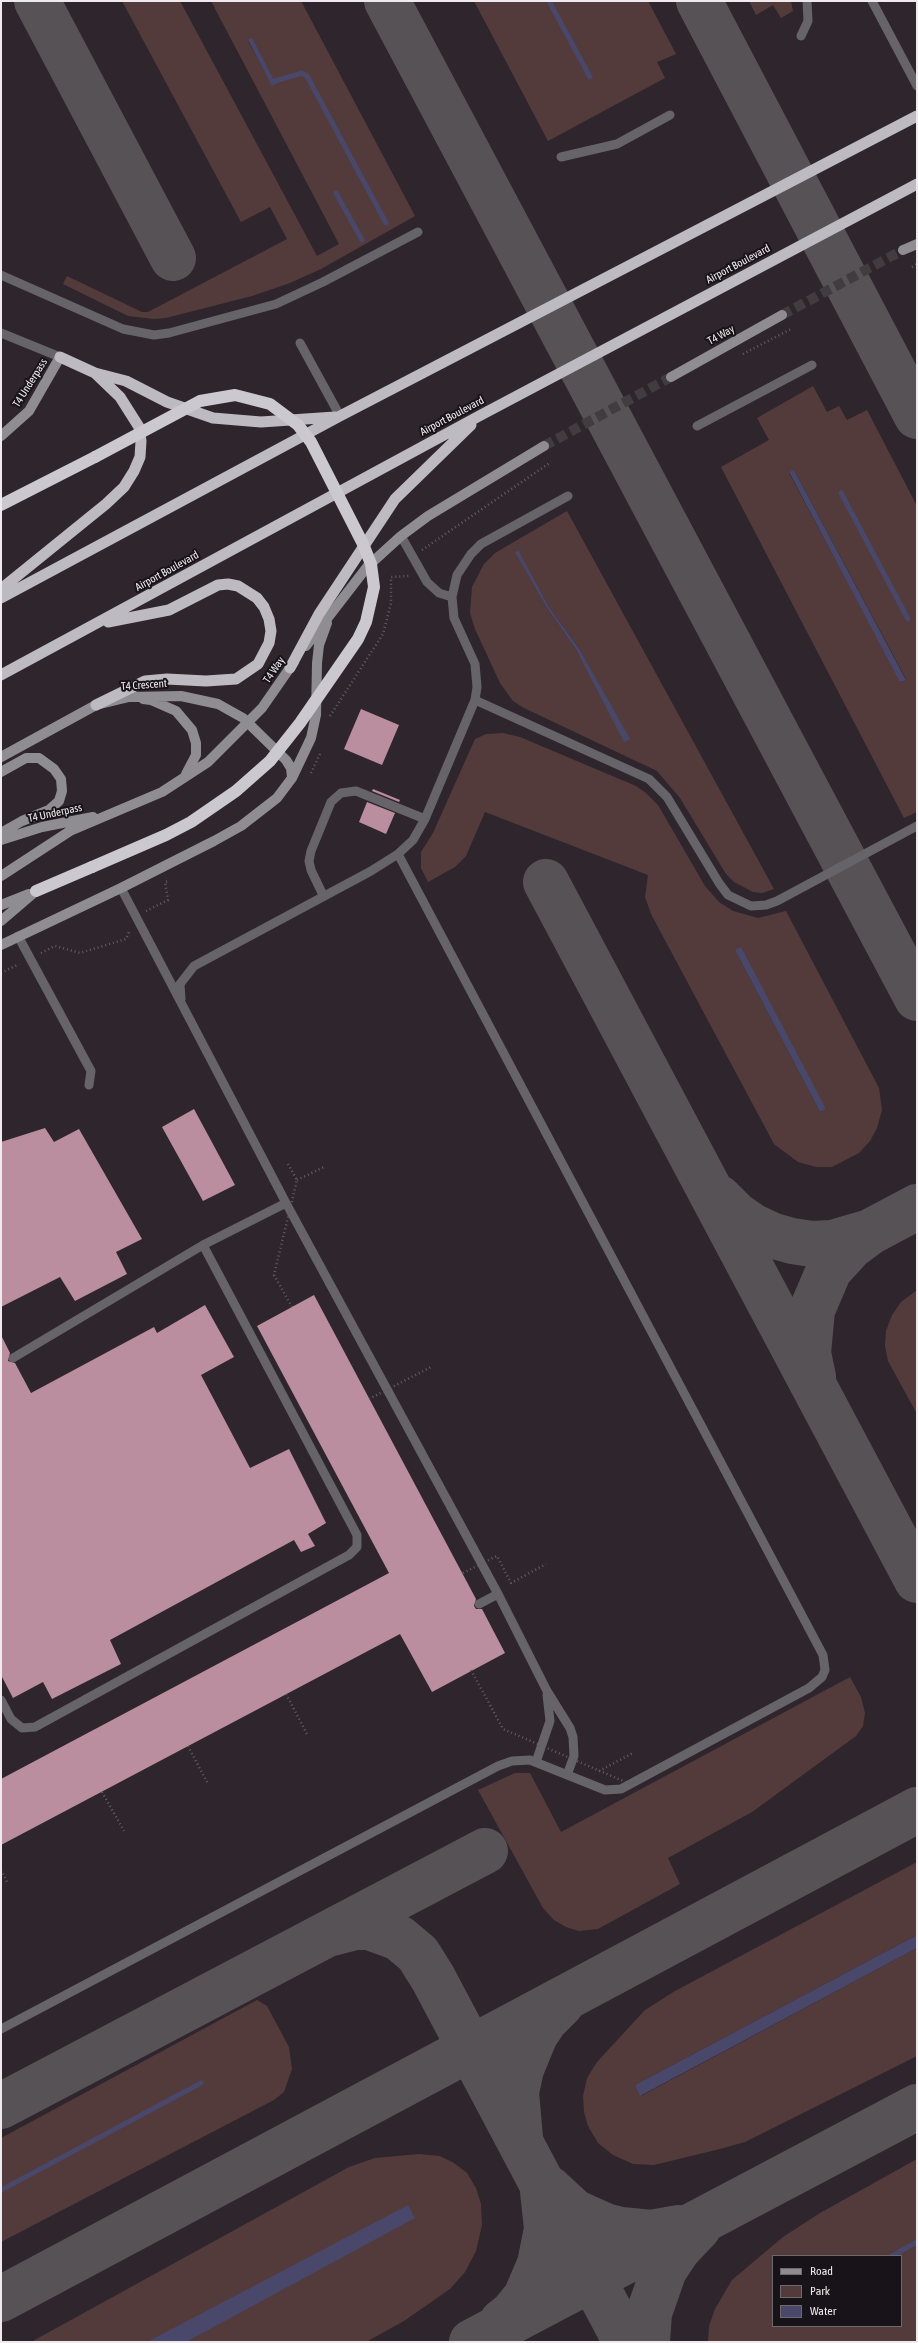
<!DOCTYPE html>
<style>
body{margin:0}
#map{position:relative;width:918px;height:2343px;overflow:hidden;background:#221d21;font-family:"Asap Condensed",sans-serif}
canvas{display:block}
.frame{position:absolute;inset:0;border:2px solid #eeeaed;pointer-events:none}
.legend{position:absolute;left:772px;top:2255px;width:130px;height:72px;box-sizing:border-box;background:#181318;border:1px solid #6e696d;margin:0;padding:5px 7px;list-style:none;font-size:12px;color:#eeeaed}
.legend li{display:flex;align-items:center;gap:8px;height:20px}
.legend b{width:20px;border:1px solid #6e696d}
</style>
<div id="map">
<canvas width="918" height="2343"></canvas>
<div class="frame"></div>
<ul class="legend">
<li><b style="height:5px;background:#8f8d92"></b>Road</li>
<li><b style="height:11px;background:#533b3c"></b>Park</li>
<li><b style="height:11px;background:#49476a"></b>Water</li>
</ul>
</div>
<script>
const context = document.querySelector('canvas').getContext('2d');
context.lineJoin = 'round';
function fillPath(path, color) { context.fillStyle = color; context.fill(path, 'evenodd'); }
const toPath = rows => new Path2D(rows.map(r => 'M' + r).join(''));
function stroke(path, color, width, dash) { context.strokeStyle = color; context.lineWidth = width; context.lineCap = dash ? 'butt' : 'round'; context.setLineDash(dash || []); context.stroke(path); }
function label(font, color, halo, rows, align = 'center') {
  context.font = font + ' "Asap Condensed",sans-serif'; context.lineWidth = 4; context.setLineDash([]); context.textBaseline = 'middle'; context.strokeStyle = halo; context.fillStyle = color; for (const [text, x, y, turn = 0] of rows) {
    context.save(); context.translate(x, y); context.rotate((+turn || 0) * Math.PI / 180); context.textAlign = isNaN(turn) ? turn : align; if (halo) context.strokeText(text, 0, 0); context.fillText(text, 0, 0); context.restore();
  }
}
fillPath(toPath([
 [1,1,917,1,917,2342,1,2342],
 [773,2256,901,2256,901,2326,773,2326]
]), '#2f252d');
fillPath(toPath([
 [122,1,180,1,317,256,339,244,211,1,301,1,415,216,321,269,290,283,252,296,166,318,154,319,128,316,63,284,67,276,142,312,148,312,287,239,270,207,241,222],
 [252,39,275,83,272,85,248,41],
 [474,1,648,1,676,54,657,62,665,78,548,141],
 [749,1,791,1,793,11,781,18,773,5,756,15],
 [813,386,827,412,839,406,847,420,867,410,917,506,917,812,904,818,721,467,769,440,757,418],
 [794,470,906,679,901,682,789,473],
 [567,511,774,889,762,893,753,892,734,882,726,874,680,798,657,771,524,708,513,701,500,683,475,629,470,613,472,587,484,564,495,553],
 [517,550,549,607,580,650,629,739,577,651,547,608,516,552],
 [503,733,520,737,636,786,646,793,658,805,705,886,719,902,733,911,758,918,786,911,879,1088,882,1110,877,1128,870,1141,859,1153,832,1167,816,1167,798,1162,774,1144,651,914,645,897,648,875,485,812,466,856,455,867,428,882,421,868,421,852,433,833,475,739,486,734],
 [735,950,826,1109,820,1112],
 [917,1290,917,1414,888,1361,885,1346,886,1331,892,1315,901,1302],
 [850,1677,861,1697,865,1713,863,1726,856,1736,752,1812,668,1858,680,1884,598,1929,579,1931,566,1927,554,1920,543,1908,478,1790,515,1773,530,1773,561,1832],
 [917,1862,917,1935,635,2085,641,2096,917,1948,917,2056,745,2142,720,2149,654,2165,633,2164,613,2155,598,2143,588,2126,584,2112,583,2096,587,2078,597,2062,645,2010,675,1991],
 [257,2000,267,2006,289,2047,292,2069,284,2092,274,2100,1,2242,1,2138],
 [419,2154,440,2156,454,2163,467,2173,476,2188,481,2204,482,2225,476,2251,465,2272,450,2289,404,2321,366,2342,31,2342,349,2167,375,2158],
 [917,2159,917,2342,708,2342,709,2326,715,2309,732,2280,783,2237,820,2213],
 [773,2256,901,2256,901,2326,773,2326]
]), '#533b3c');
fillPath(toPath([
 [252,38,276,84,272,86,248,40],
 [794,470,906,680,900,682,789,472],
 [518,550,549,607,580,650,630,739,624,742,577,651,547,608,515,552],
 [741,947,826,1109,820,1112,735,950],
 [917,1935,917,1948,640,2096,635,2085],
 [408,2205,415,2218,186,2342,147,2342]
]), '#49476a');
stroke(toPath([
 [549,1,590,77],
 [272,82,302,73,307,76,386,223],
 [336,193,362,240],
 [841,493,908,619],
 [1,2190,201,2083],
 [892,2256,917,2242]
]), '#49476a', 5);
stroke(toPath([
 [37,1,173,258],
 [387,1,917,998],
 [699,1,917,416],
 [546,882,917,1580],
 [719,1198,736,1215,752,1226,771,1235,792,1241,812,1244,832,1243,870,1232],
 [813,1377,808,1353,812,1310,829,1270,851,1246,870,1232,917,1207],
 [332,1933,355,1927,369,1927,399,1938,418,1954,433,1978,626,2342],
 [1,2106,485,1851],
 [520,2138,516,2092,521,2069,535,2035,545,2020,561,2004],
 [548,2188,574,2212,605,2226,621,2230,651,2233,679,2228],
 [1,2299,917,1810],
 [502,2322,512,2314,526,2297,540,2264,547,2229,543,2191],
 [472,2342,917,2107],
 [647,2342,649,2313,664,2270,678,2249,698,2228]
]), '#575256', 46);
fillPath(toPath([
 [361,709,399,725,382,765,344,749],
 [373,789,400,800,399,802,372,791],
 [367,802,395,813,386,834,359,822],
 [194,1109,235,1185,203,1201,162,1127],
 [45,1128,54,1142,79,1129,142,1239,116,1252,127,1274,75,1301,60,1277,1,1307,1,1142],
 [314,1295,476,1599,474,1606,476,1609,482,1609,505,1653,432,1692,400,1634,1,1845,1,1779,389,1573,257,1326],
 [205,1305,234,1357,201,1375,250,1468,289,1449,326,1523,308,1534,315,1546,301,1552,294,1540,110,1640,121,1664,52,1699,43,1682,13,1698,1,1675,1,1335,10,1353,8,1361,15,1363,31,1393,154,1327,157,1333]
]), '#ba8e9e');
stroke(toPath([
 [782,315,903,250],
 [544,446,671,377]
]), '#413c40', 10, [10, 5]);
stroke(toPath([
 [912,267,917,264],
 [743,354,791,329],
 [422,550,551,462],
 [330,716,383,634,391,603,391,577,409,576],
 [311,773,320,754],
 [146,911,168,900,165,882,168,881],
 [41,953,55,946,80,953,126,939,129,932],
 [1,973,19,964],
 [297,1180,324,1167],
 [599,1771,633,1753],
 [1,1870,7,1882]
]), '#635e62', 2.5, [1, 3]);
stroke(toPath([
 [872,1,917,86],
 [801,36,808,21,807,1],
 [561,157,617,144,670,115],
 [1,275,123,329,154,335,169,333,276,304,323,282,418,232],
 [1,333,60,357],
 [300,343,340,416],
 [697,426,812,365],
 [401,536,427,582,439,593,452,597],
 [475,700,649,779,667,797,719,883,728,895,751,906,766,905,777,901,917,826],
 [121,888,286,1203,498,1594,547,1691,570,1728,573,1737,574,1756,567,1775],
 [323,895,311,870,309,861,311,851,331,802,341,793,356,791,425,819],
 [18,936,91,1071,89,1085],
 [181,999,180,984,194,966,371,871,398,854,413,840,425,819,475,700,477,687,475,664,454,618,452,597,457,575,471,554,481,544,568,496],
 [13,1358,203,1245,286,1203],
 [479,1604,498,1594],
 [1,1700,11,1719,22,1728,35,1727,349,1555,357,1547,357,1535,203,1245],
 [536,1762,550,1721,547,1695],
 [1,2029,498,1766,512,1761,530,1760,605,1790,621,1789,809,1688,822,1677,825,1670,823,1655,398,854]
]), '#666468', 9);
stroke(toPath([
 [903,250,917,244],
 [671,377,782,315],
 [1,436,29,411,60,357],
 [306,646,367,567,401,536,428,516,544,446],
 [143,699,151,700,176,711,192,730,196,743,196,755,186,774],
 [1,757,96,705,129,697,181,696,218,704,243,718,286,760,291,768,292,778],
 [1,772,26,758,39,758,54,769,61,779,62,791,59,801,49,810,22,821,1,833],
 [1,840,42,827,93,817],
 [1,876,70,831,162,792,208,762,262,708,294,662],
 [1,905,29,894],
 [1,921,36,891],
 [1,945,121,888,214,841,241,826,277,798,292,778,311,738,316,715,317,663,319,645,327,623]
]), '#8f8d92', 10);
stroke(toPath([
 [60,357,95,373,126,381,167,402,213,418,261,422,335,417],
 [1,589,106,504,124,487,134,471,140,457,141,441,139,427,120,397,95,373],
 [1,598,340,416,917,116],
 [290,668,319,614,395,499,471,425],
 [1,675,481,415,917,184],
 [96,705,145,681,167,679,206,681,236,679,258,664,269,643,271,631,269,619,264,607,257,598,238,586,228,584,218,585,169,610,108,622]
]), '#bebac1', 11);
stroke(toPath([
 [1,505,95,457],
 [36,891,92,867]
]), '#ccc8d0', 12);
stroke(toPath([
 [288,1164,297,1180,274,1275,292,1307],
 [369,1399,431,1367],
 [463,1573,497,1556,511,1583,546,1564],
 [471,1670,503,1729,630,1784,661,1768],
 [286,1694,307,1734],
 [188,1746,208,1784],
 [102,1792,124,1831]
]), '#635e62', 2.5, [1, 3]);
stroke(toPath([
 [92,867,166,835,191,822,236,791,270,761,300,723,358,639,366,622,374,587,371,564,363,544,311,442,298,425,270,404,235,395,200,401,95,457]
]), '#ccc8d0', 12);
label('11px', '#eeeaed', '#181318', [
 ["Airport Boulevard",738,264,-28],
 ["T4 Way",721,335,-29],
 ["T4 Underpass",30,383,-58],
 ["Airport Boulevard",452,416,-28],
 ["Airport Boulevard",167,571,-29],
 ["T4 Way",274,670,-56],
 ["T4 Crescent",144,685,-4],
 ["T4 Underpass",55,813,-12]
]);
</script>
